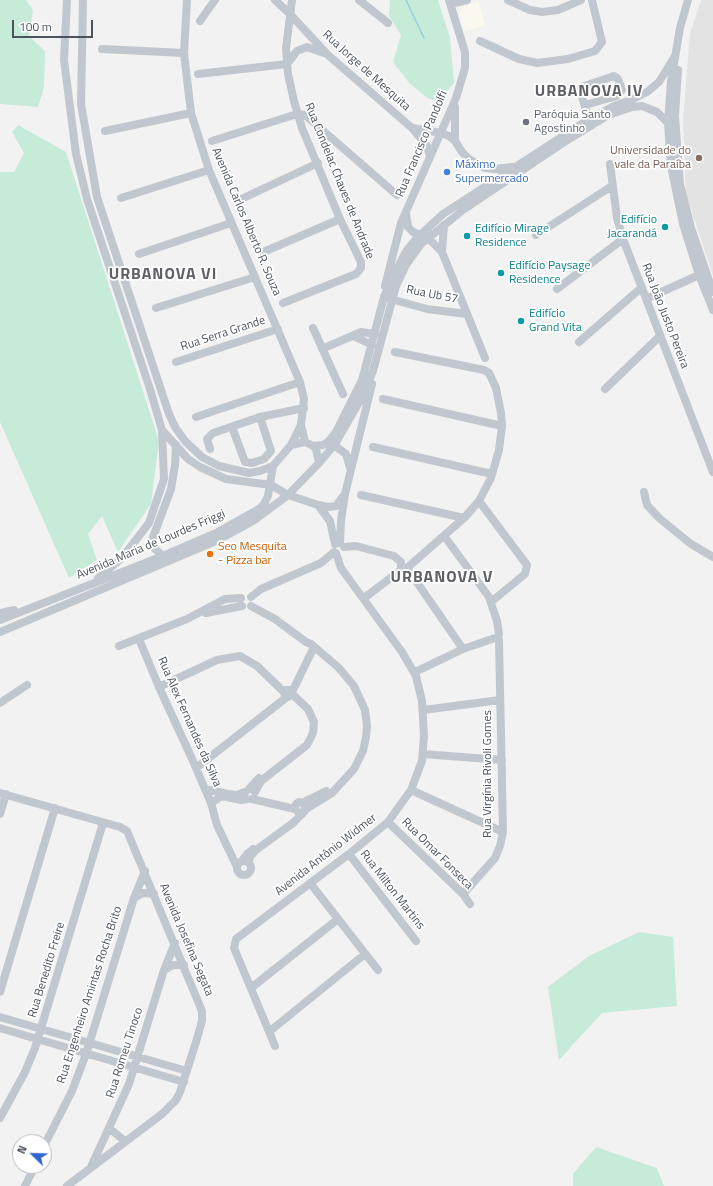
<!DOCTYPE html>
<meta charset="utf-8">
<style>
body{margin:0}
#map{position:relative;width:713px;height:1186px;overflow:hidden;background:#f3f2f2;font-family:"Titillium Web",sans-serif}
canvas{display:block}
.north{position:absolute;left:12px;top:1134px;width:40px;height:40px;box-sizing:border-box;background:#fff;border:1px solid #b7babe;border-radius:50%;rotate:293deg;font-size:11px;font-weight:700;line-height:16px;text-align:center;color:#4b535d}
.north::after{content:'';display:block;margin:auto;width:14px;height:18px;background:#3065cf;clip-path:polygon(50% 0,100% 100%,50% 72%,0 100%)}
.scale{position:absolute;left:12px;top:20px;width:81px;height:18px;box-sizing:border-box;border:2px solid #4b535d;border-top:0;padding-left:5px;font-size:12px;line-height:14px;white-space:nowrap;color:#4b535d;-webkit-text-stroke:3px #fff;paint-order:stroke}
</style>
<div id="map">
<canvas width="713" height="1186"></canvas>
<div class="north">N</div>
<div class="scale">100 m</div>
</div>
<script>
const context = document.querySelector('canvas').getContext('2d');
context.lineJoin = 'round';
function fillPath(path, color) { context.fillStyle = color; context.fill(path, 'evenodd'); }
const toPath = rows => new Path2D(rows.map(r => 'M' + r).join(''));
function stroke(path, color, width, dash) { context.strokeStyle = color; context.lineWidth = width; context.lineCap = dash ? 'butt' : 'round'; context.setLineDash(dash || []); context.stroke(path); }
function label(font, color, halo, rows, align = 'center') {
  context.font = font + ' "Titillium Web",sans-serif'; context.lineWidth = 3.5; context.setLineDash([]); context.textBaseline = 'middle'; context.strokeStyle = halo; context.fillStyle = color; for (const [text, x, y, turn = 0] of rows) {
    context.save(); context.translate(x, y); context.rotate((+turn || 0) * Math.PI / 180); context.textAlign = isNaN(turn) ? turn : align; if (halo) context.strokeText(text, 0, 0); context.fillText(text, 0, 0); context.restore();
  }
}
fillPath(toPath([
 [478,1,485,25,465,32,460,14,461,10,464,6]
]), '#fbf8ee');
fillPath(toPath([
 [701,0,713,0,713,276,686,194,683,121,690,33]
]), '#e4e3e3');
fillPath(toPath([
 [0,0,26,0,33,10,29,36,45,51,44,87,38,107,0,104],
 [390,0,438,0,450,38,454,83,439,101,429,99,410,84,393,62,401,35,389,16],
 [18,125,66,152,159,441,151,504,118,552,102,516,88,534,97,560,69,578,0,422,0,172,14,172,24,153,12,132],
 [639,932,673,937,677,1006,602,1013,559,1060,548,987,589,956],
 [596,1147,657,1168,664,1186,573,1186,573,1174]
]), '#c6ebd8');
stroke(toPath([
 [406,0,424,38]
]), '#99cce2', 1.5);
stroke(toPath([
 [67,0,64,60,76,154,87,199,150,389,162,430,188,459,200,467,226,479,271,485,288,495,318,505,328,507,336,506,345,494],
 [83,0,81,104,97,197,169,414,175,427,185,441,202,457,219,466,249,473,260,471,273,466],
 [187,0,184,53,191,113,209,170,300,382,304,399,301,425],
 [275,0,289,13,328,55,412,128,427,146,430,156],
 [359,0,388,23],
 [508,0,530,10,542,12,558,10,581,0],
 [688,0,680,28,671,81,668,123,671,166,683,224,699,275,713,310],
 [451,4,467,0],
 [200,21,215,0],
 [480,41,519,59,537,63,568,59,595,51,602,42,592,0],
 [102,49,184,53],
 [678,70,675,116,680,184,691,228,713,292],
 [198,74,287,64,297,51,307,47,324,53],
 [585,105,617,96,622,90,618,79,614,76,581,87,580,91,589,119],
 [455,107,455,141],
 [413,128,441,133,449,136,455,141,462,152,469,159,485,168,495,169,512,167],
 [105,131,191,113],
 [212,141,297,114,305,115,397,195],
 [610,164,617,218,623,239,713,472],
 [121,198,209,170],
 [237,201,318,163],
 [406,213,408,227,413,232,428,238,442,252],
 [444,225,442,252,485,358],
 [536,235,612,186],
 [261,253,340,219],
 [139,254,231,223],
 [385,286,401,223,456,98,465,68,465,52,449,0],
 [557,289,623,239],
 [387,298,427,309,467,314],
 [646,299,699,275],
 [283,303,356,274,361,268,361,262,340,219,302,128,294,101,288,74,286,48,292,0],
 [156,308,255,277],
 [313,328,343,394],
 [353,336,372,345],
 [579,342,641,288],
 [322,349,361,332,375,334],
 [176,362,278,329],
 [605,389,660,336],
 [383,399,502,426],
 [196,417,300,382],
 [232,427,245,462,252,463,264,459,271,451,260,417],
 [330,442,346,454,350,468],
 [291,445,301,425,305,442],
 [313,446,316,449,319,463],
 [373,447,492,474],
 [210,449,207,439,213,433,260,417,304,408],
 [644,492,647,505,659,518,691,544,713,557],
 [361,495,464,518],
 [479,501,527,565,525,574,491,602],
 [318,505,330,521,335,544],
 [445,537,489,597,497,621,499,634],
 [340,543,341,521,345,494,372,384],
 [344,547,356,546,394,556,401,562,401,570],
 [163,556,153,547,152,540,171,489,175,465,176,445],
 [407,568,463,649],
 [98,578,122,558,149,523,164,479,162,430],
 [251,597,261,589,321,563,334,552],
 [364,598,401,570,407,568,464,518,479,501,491,478,499,450,502,426,501,413,496,388,489,373,484,370,395,352],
 [251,606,275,619,306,642,311,644,339,668,354,686,365,710,367,726,366,737,363,751,354,769,332,793,306,809],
 [0,613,14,610],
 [206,613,242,606],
 [0,620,163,556,216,533,259,509,264,504,268,496,273,466,291,445,305,442,313,446,323,445,329,441,336,432,362,380,384,297,390,282,407,250,416,239,443,214,589,119,614,106,631,100,647,92,659,82,675,56],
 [0,632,216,541,253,521,288,495,319,463,335,444,361,399,373,371,396,286,406,265,421,244,463,210,566,141,608,115,632,107,642,106,657,112,668,123],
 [139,639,159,687,193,761,211,803,217,825,237,867],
 [119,646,187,619,225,599,241,598],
 [415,672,463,649,495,638],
 [159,687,217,660,240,656,257,666,284,692],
 [292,692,314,647],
 [0,703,27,685],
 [423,710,500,700],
 [423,754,502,760],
 [196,768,287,697],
 [205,789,228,794,237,795,245,792],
 [249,789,259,778],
 [411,790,503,832],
 [255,792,261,781,307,745,313,733,314,722,308,709,293,695,290,690,285,690,284,693,288,697,292,694],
 [0,793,120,827,127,831,202,1011,202,1021,196,1042,180,1092,176,1100,162,1114,67,1186],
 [252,799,295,809],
 [304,802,326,791],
 [211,803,222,796,241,800,247,799],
 [0,814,6,794],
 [388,822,463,894,470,904],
 [349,854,416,941],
 '237 868a7 7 0 1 1 14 0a7 7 0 1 1-14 0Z',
 [242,861,247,854,253,849],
 [249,862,250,857,256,850,293,823,305,811,305,804,299,802,296,804,295,809,299,813,302,813],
 [310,883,378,970],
 [463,894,495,858,500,846,503,832,499,640],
 [134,898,143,893,154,894],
 [164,970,173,965,184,965],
 [251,988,338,919],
 [0,992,55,808],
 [0,1017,187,1071],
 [0,1028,184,1082],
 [270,1031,365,954],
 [275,1046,234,948,236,939,349,854,388,822,411,790,422,761,424,736,422,701,416,676,402,652,341,568,336,553],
 [0,1118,25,1072,35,1048,103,823],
 [110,1129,125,1141],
 [44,1146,72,1091,86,1054,134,898,145,871],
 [91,1167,129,1084,164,970,175,943],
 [25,1186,35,1166]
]), '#c1c7ce', 8);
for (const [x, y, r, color] of [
 [526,122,4,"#6b7280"],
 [699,158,4,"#8d6e63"],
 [447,172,4,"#3f7fe0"],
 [665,227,4,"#0f9aa8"],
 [467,236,4,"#0f9aa8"],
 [501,273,4,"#0f9aa8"],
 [521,321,4,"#0f9aa8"],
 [210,554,4,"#e8710a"]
]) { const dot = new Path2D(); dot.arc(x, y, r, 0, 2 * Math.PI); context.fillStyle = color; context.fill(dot); stroke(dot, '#fff', 1.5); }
label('12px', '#4b535d', '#fff', [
 ["Rua Jorge de Mesquita",366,71,42],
 ["Rua Francisco Pandolfi",422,144,-67],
 ["Rua Condelac Chaves de Andrade",339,181,68],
 ["Avenida Carlos Alberto R. Souza",246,222,67],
 ["Rua Ub 57",432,295,11],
 ["Rua João Justo Pereira",665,316,69],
 ["Rua Serra Grande",223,334,-18],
 ["Avenida Maria de Lourdes Friggi",151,545,-23],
 ["Rua Alex Fernandes da Silva",189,722,66],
 ["Rua Virgínia Rivoli Gomes",488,774,-90],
 ["Rua Omar Fonseca",437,854,45],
 ["Avenida Antônio Widmer",326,855,-38],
 ["Rua Milton Martins",392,890,52],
 ["Avenida Josefina Segata",186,940,67],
 ["Rua Benedito Freire",47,970,-73],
 ["Rua Engenheiro Amintas Rocha Brito",90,995,-72],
 ["Rua Romeu Tinoco",125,1053,-72]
]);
label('12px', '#5b616d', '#fff', [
 ["Paróquia Santo",534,115],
 ["Agostinho",534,129]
], 'left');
label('12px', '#785e54', '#fff', [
 ["Universidade do",691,151],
 ["vale da Paraíba",691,165]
], 'right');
label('12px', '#366cbe', '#fff', [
 ["Máximo",455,165],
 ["Supermercado",455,179]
], 'left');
label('12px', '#0d838f', '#fff', [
 ["Edifício",657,220,"right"],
 ["Jacarandá",657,234,"right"],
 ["Edifício Mirage",475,229],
 ["Residence",475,243],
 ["Edifício Paysage",509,266],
 ["Residence",509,280],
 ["Edifício",529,314],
 ["Grand Vita",529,328]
], 'left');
label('12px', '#c56008', '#fff', [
 ["Seo Mesquita",218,547],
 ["- Pizza bar",218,561]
], 'left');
context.letterSpacing = '1px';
label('bold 16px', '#5f6166', '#fff', [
 ["URBANOVA IV",589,92],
 ["URBANOVA VI",163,275],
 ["URBANOVA V",442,578]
]);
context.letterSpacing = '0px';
</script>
